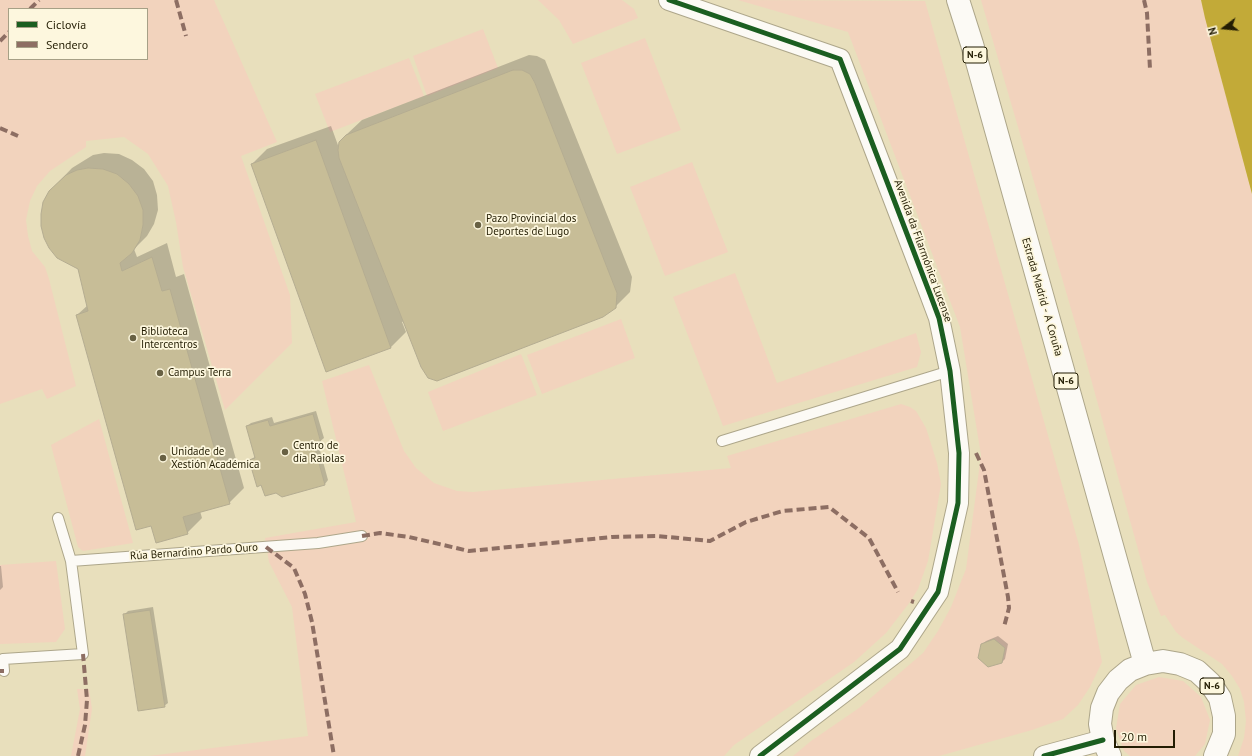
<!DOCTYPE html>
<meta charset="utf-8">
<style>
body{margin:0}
#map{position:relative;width:1252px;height:756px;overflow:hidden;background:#e8dfbc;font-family:"PT Sans",sans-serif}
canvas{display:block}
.legend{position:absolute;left:8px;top:8px;width:140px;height:52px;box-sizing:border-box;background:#fdf7de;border:1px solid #a6a086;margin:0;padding:5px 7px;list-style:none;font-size:12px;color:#231d03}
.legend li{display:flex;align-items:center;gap:8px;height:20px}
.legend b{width:20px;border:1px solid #a6a086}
.north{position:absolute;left:1204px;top:8px;width:40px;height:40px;-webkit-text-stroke:3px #fdf7de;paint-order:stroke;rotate:254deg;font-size:11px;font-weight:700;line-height:16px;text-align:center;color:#231d03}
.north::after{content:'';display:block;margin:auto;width:14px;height:18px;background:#231d03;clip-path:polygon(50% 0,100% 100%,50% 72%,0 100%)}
.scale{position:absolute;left:1114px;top:730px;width:61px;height:18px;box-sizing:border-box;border:2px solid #231d03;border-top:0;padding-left:5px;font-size:12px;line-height:14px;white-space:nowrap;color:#231d03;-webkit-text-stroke:3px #fdf7de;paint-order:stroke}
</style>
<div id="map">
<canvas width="1252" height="756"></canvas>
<ul class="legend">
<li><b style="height:5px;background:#1b5e20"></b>Ciclovía</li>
<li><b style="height:5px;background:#8d6e63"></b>Sendero</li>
</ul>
<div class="north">N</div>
<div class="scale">20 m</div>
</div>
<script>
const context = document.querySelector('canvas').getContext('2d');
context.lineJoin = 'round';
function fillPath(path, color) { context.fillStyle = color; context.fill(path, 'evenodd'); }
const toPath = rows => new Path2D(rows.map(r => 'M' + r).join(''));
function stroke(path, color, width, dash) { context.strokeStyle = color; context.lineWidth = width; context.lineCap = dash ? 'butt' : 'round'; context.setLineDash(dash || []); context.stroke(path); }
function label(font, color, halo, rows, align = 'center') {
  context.font = font + ' "PT Sans",sans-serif'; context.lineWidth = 3.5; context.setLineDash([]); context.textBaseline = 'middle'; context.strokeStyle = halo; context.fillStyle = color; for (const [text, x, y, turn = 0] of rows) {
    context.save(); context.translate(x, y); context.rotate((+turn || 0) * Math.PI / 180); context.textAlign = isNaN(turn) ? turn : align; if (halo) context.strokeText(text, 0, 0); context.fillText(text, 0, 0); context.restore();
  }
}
fillPath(toPath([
 [0,0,214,0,277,142,241,156,290,295,292,343,225,410,183,267,176,222,168,186,148,154,124,137,86,141,86,147,50,171,37,186,30,201,26,220,28,236,32,251,45,267,49,279,76,386,47,399,42,389,0,404],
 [9,9,147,9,147,59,9,59],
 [538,0,622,0,634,9,638,18,573,44,559,20],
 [738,0,925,1,1079,545,1102,662,1090,687,1078,705,1063,719,1032,730,939,756,793,756,811,741,859,708,923,653,938,631,951,607,966,569,981,455,960,327,848,32],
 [981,0,1201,0,1252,194,1252,756,1238,756,1244,738,1246,721,1244,702,1240,689,1232,676,1222,664,1183,638,1176,632,1165,615,1161,616,1147,582,1083,350],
 [483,29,498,68,427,96,413,56],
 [645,38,681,130,617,154,581,63],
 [409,58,424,96,330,132,315,94],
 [692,162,728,252,665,276,630,187],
 [735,273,777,383,916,333,921,352,917,367,723,426,673,297],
 [621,319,635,358,542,394,527,355],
 [521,354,537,395,443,431,428,392],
 [369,365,404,451,416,468,434,483,457,491,473,492,731,468,727,456,901,404,910,407,916,411,926,428,937,463,941,484,928,561,918,589,910,602,886,633,854,662,734,745,724,756,149,756,308,736,292,607,269,562,265,538,356,522,322,381],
 [99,419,133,543,83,551,78,547,51,445],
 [56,561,65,629,56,642,0,644,0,565],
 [1159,677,1183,681,1201,697,1210,720,1205,744,1195,756,1130,756,1124,751,1116,728,1120,704,1136,685],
 [77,689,89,689,92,709,85,756,71,756,80,709]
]), '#f2d3bd');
fillPath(toPath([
 [1201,0,1252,0,1252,194,1205,18]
]), '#c2aa38');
fillPath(toPath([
 [529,55,537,56,545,60,632,277,630,292,615,307,602,316,445,378,437,380,404,321,402,322,406,332,391,347,327,371,252,164,267,149,331,126,339,148,346,135,362,120],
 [104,153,119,154,132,160,144,169,153,181,157,195,158,210,154,224,147,236,134,249,137,257,167,243,176,277,184,274,244,488,229,503,200,511,202,518,187,533,77,315,88,305,78,269,49,192,72,168,93,155],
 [316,411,324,438,318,443,328,480,325,484,250,460,256,456,247,426,251,423,272,417,274,423],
 [0,566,1,566,3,587,0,590],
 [153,607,168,703,164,706,124,615,128,611],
 [998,636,1008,644,1005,659,1002,662,982,645,986,641]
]), '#0003');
const building = toPath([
 [513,70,522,70,530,74,535,83,617,293,616,308,603,317,437,381,428,378,421,367,339,158,338,150,339,142,346,135,513,70],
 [316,140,391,348,326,372,251,164,316,140],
 [88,168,103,169,117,174,129,184,138,196,143,210,143,225,140,240,132,253,120,263,122,271,152,257,162,291,170,289,230,504,183,517,188,534,156,543,151,526,136,530,76,315,88,311,78,269,57,258,49,248,44,238,41,226,41,214,43,202,49,191,66,175,77,170,88,168],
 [313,414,321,443,314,445,325,485,282,497,276,493,265,496,261,485,257,487,249,460,255,458,246,426,268,420,270,426,313,414],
 [150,610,165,707,138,711,123,614,150,610],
 [994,639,1005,648,1002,663,988,667,978,658,981,644,994,639]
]);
fillPath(building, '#c7bd97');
stroke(building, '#b4ac91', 1);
const lane = toPath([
 [722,441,950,371],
 [58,518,71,561,318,543,362,536],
 [4,671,3,659,83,654,71,561]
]);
const street = toPath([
 [669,0,840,59,930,294,939,318,950,371,959,453,958,503,938,592,900,649,760,756],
 [1044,756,1103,740]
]);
const highway = toPath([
 [958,0,972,44,1145,664],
 [1110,756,1103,740,1100,724,1102,708,1108,693,1118,680,1130,670,1145,664,1163,661,1180,664,1197,671,1210,683,1220,698,1224,716,1224,734,1215,756]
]);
stroke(lane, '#ada68a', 12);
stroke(street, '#ada68a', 22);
stroke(highway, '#ada68a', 24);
stroke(lane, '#fcfaf5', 10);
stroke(street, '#fcfaf5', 20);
stroke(highway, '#fcfaf5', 22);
stroke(toPath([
 [176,0,186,36],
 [1144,0,1147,13,1150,69],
 [30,9,39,0],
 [0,41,9,32],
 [0,128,18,136],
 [976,453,984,470,1008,597,1009,608,1004,627],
 [362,536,380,533,409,537,469,551,612,537,657,536,710,541,746,522,783,511,829,507,869,538,898,592],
 [266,547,294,568,305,594,312,622,334,756],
 [911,601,914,602],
 [0,671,4,671],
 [78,756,85,725,87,700,83,654]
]), '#8d6e63', 4, [8, 4]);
stroke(toPath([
 [669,0,840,59,930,294,939,318,950,371,959,453,958,503,938,592,900,649,760,756],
 [1044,756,1103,740]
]), '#1b5e20', 5);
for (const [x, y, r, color] of [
 [478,225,4,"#686144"],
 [133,338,4,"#686144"],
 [160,373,4,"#686144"],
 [285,452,4,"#686144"],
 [163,458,4,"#686144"]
]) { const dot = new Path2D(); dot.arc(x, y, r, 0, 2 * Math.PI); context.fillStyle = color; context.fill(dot); stroke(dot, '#fdf7de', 1.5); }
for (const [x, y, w] of [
 [975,55,24],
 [1066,381,24],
 [1212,686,24]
]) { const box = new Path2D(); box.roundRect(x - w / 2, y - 8, w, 16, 3); context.fillStyle = '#fdf7de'; context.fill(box); stroke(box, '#231d03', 1); }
label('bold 10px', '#231d03', null, [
 ["N-6",975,55],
 ["N-6",1066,381],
 ["N-6",1212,686]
]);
label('11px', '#231d03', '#fdf7de', [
 ["Pazo Provincial dos",486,219],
 ["Deportes de Lugo",486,232],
 ["Biblioteca",141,332],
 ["Intercentros",141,345],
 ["Campus Terra",168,373],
 ["Centro de",293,446],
 ["día Raiolas",293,459],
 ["Unidade de",171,452],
 ["Xestión Académica",171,465]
], 'left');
label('11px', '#231d03', '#fdf7de', [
 ["Avenida da Filarmónica Lucense",923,251,70],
 ["Estrada Madrid - A Coruña",1042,297,74],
 ["Rúa Bernardino Pardo Ouro",194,552,-4]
]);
</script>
